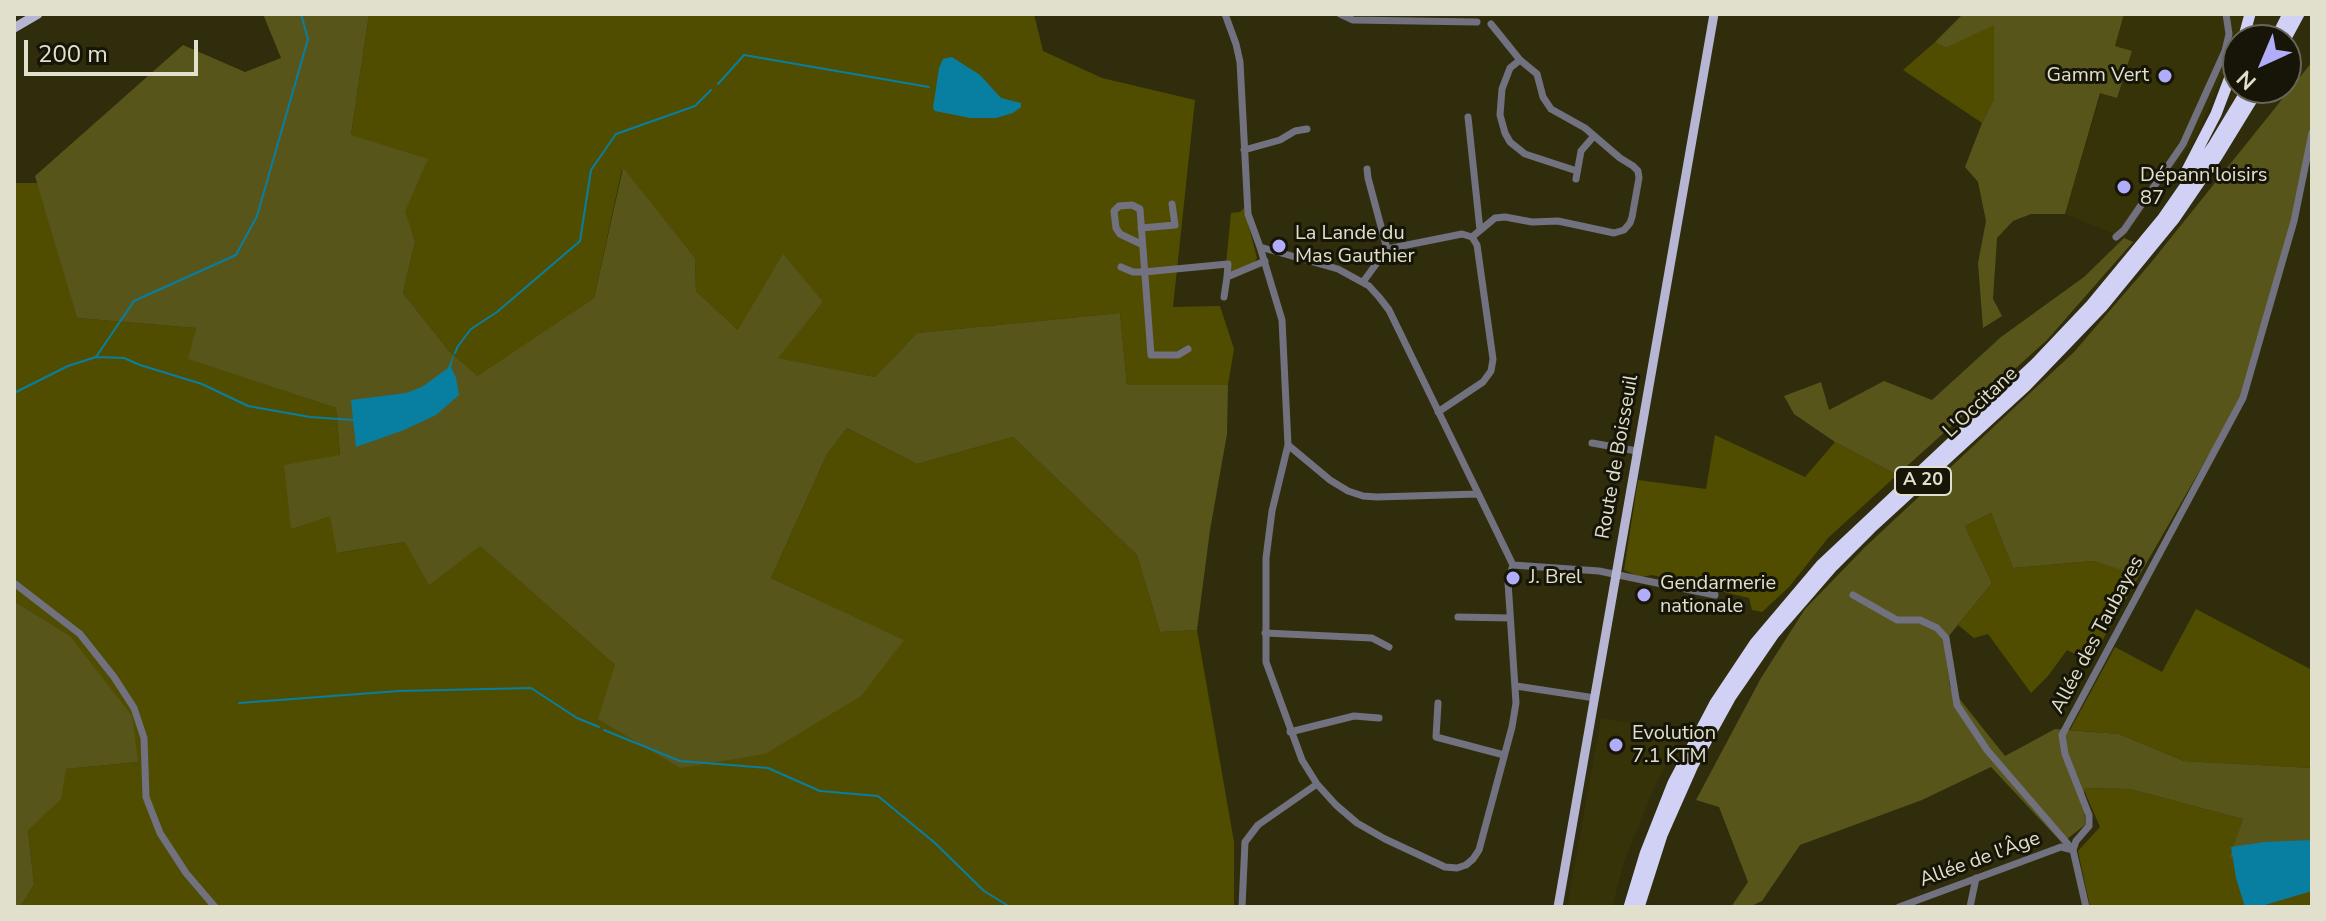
<!DOCTYPE html>
<meta charset="utf-8">
<style>
body{margin:0}
#map{position:relative;width:2326px;height:921px;overflow:hidden;background:#2f2d0c;font-family:"Nunito Sans",sans-serif}
canvas{display:block}
.frame{position:absolute;inset:0;border:16px solid #e0e0cd;pointer-events:none}
.north{position:absolute;left:2222px;top:24px;width:80px;height:80px;box-sizing:border-box;background:#161507;border:2px solid #676656;border-radius:50%;rotate:224deg;font-size:22px;font-weight:700;line-height:32px;text-align:center;color:#e0e0cd}
.north::after{content:'';display:block;margin:auto;width:28px;height:36px;background:#b1adfa;clip-path:polygon(50% 0,100% 100%,50% 72%,0 100%)}
.scale{position:absolute;left:24px;top:40px;width:174px;height:36px;box-sizing:border-box;border:4px solid #e0e0cd;border-top:0;padding-left:10px;font-size:24px;line-height:28px;white-space:nowrap;color:#e0e0cd;-webkit-text-stroke:6px #161507;paint-order:stroke}
</style>
<div id="map">
<canvas width="2326" height="921"></canvas>
<div class="frame"></div>
<div class="north">N</div>
<div class="scale">200 m</div>
</div>
<script>
const context = document.querySelector('canvas').getContext('2d');
context.lineJoin = 'round';
function fillPath(path, color) { context.fillStyle = color; context.fill(path, 'evenodd'); }
const toPath = rows => new Path2D(rows.map(r => 'M' + r).join(''));
function stroke(path, color, width, dash) { context.strokeStyle = color; context.lineWidth = width; context.lineCap = dash ? 'butt' : 'round'; context.setLineDash(dash || []); context.stroke(path); }
function label(font, color, halo, rows, align = 'center') {
  context.font = font + ' "Nunito Sans",sans-serif'; context.lineWidth = 6; context.setLineDash([]); context.textBaseline = 'middle'; context.strokeStyle = halo; context.fillStyle = color; for (const [text, x, y, turn = 0] of rows) {
    context.save(); context.translate(x, y); context.rotate((+turn || 0) * Math.PI / 180); context.textAlign = isNaN(turn) ? turn : align; if (halo) context.strokeText(text, 0, 0); context.fillText(text, 0, 0); context.restore();
  }
}
fillPath(toPath([
 [2124,14,2247,14,2198,133,2124,238,2065,214,2101,93,2117,97,2132,51,2115,47],
 [1601,718,1683,732,1656,784,1624,862,1612,907,1567,907]
]), '#353307');
fillPath(toPath([
 [369,14,1034,14,1043,51,1102,78,1195,100,1173,307,1220,306,1234,349,1228,385,1127,385,1120,313,917,333,875,377,777,358,823,302,738,330,696,291,695,258,622,169,594,298,479,377,449,351,403,293,415,242,404,211,351,135],
 [1994,24,1994,99,1982,123,1903,70,1935,42,1946,48],
 [14,183,38,183,77,318,196,328,189,359,336,408,340,455,331,516,338,553,405,542,479,545,615,665,903,640,771,578,827,454,847,428,917,464,1013,437,1137,555,1160,632,1197,630,1234,842,1234,907,20,907,34,885,28,830,66,769,138,762,69,635,14,601],
 [1244,208,1257,258,1254,263,1225,274,1231,213,1240,212],
 [1715,435,1805,477,1835,442,1897,475,1828,538,1789,587,1762,612,1752,610,1749,598,1652,575,1640,577,1624,570,1638,480,1706,489],
 [1991,513,2013,568,2095,561,2139,576,2090,662,2067,650,2048,676,2031,693,1988,634,1974,638,1958,625,1992,583,1965,526],
 [2196,609,2312,670,2312,768,2184,761,2119,734,2070,730,2115,647,2162,672],
 [2083,788,2130,789,2243,819,2230,857,2312,849,2312,907,2090,907,2078,851,2100,827]
]), '#514d00');
fillPath(toPath([
 [263,14,369,14,351,135,428,159,405,211,415,242,403,293,449,351,478,376,594,298,623,168,695,258,696,291,738,330,783,254,823,302,778,358,875,377,917,333,1120,313,1127,385,1228,385,1227,434,1210,530,1197,630,1160,632,1137,555,1013,437,917,464,847,428,827,454,771,578,904,640,861,696,765,754,680,768,598,719,615,665,480,546,429,585,405,542,337,553,330,516,291,529,284,465,340,455,336,408,188,359,196,328,77,318,35,176,183,45,245,72,281,58],
 [1963,14,2124,14,2115,46,2132,51,2117,98,2100,93,2065,214,2031,214,2013,221,1997,238,1993,299,2002,316,1983,328,1978,263,1986,221,1978,182,1965,167,1982,123,1994,99,1994,25,1946,48,1935,42],
 [2312,62,2312,135,2285,252,2239,402,2139,576,2094,561,2013,568,1991,513,1965,526,1992,583,1944,642,1950,687,2005,756,2055,729,2119,734,2184,761,2312,768,2312,849,2229,858,2243,819,2130,789,2084,788,2085,825,2062,843,1991,767,1922,800,1800,845,1762,901,1749,907,1731,907,1748,882,1719,807,1696,800,1761,678,1805,609,1865,547,2074,352,2149,265],
 [2124,238,2133,242,2047,340,1897,475,1835,442,1794,414,1784,396,1821,382,1829,410,1884,381,1932,400,2001,337,2084,277],
 [14,601,69,635,132,716,138,762,66,769,61,799,28,830,34,885,20,907,14,907]
]), '#58551a');
fillPath(toPath([
 [952,57,980,75,1001,98,1021,103,1021,107,1013,113,996,118,970,118,935,111,933,108,939,68,943,59],
 [455,351,451,367,456,378,459,395,436,415,404,430,356,447,351,400,406,393,422,387,448,368],
 [2312,840,2312,891,2258,907,2245,907,2236,878,2231,847,2264,842]
]), '#087ea1');
stroke(toPath([
 [718,84,744,55,929,87],
 [455,353,458,346,471,329,497,312,580,241,591,170,616,134,695,106,711,90],
 [96,357,124,358,140,365,202,384,248,406,310,417,353,420],
 [14,393,68,366,96,357,134,301,236,255,257,216,308,39,301,14],
 [239,703,399,691,531,688,577,718,599,727],
 [604,730,680,761,768,768,820,791,878,796,935,843,984,891,1010,907]
]), '#087ea1', 2);
stroke(toPath([
 [1225,14,1236,44,1240,62,1248,214,1260,247,1282,320,1288,445,1272,511,1266,558,1266,662,1302,760,1317,784,1336,805,1357,823,1385,839,1445,867,1457,868,1466,865,1473,859,1479,850,1512,727,1516,703,1508,582,1513,565,1389,310,1379,297,1369,286,1338,269,1260,247],
 [1340,14,1353,20,1477,22],
 [1520,60,1510,68,1502,89,1500,115,1505,133,1510,142,1525,154,1577,171],
 [1468,117,1480,230],
 [1244,150,1280,140,1295,131,1307,129],
 [1367,169,1368,178,1387,249],
 [1576,179,1581,151,1594,136],
 [1141,228,1175,225,1172,204],
 [1472,237,1495,218,1505,217,1532,222,1558,221,1614,233,1624,230,1630,223,1632,217,1639,178,1638,171,1633,166,1620,158,1585,128,1551,109,1543,97,1537,74,1520,60,1491,24],
 [2116,237,2124,230,2183,144,2225,51,2229,34,2226,14],
 [1141,244,1120,234,1116,228,1114,211,1119,206,1132,205,1140,209,1151,355,1178,355,1188,349],
 [1121,267,1133,272,1144,272,1228,264,1227,277],
 [1363,282,1387,249,1462,234,1472,237,1477,245,1493,359,1491,371,1483,382,1438,412],
 [1224,297,1227,277,1265,261],
 [1592,443,1637,451],
 [1288,445,1330,480,1348,491,1363,496,1377,497,1478,494],
 [1513,565,1599,571,1715,595],
 [14,583,80,634,114,677,134,708,144,738,146,797,160,833,186,873,215,907],
 [1853,595,1897,620,1920,620,1937,628,1946,638,1957,705,1987,750,2073,850],
 [1458,617,1510,618],
 [1265,633,1372,638,1389,647],
 [1516,686,1595,698],
 [1438,703,1436,737,1504,755],
 [1290,732,1354,716,1379,718],
 [1242,907,1245,842,1258,825,1317,784],
 [1899,907,2061,847,2073,850],
 [1970,907,1976,878],
 [2086,907,2073,850,2076,841,2089,826,2089,815,2065,754,2062,735,2243,398,2294,221,2312,133]
]), '#717180', 7);
stroke(toPath([
 [14,28,38,14],
 [1558,907,1714,14]
]), '#b6b5d4', 9);
stroke(toPath([
 [2243,40,2250,14],
 [2275,40,2288,14],
 [2285,40,2299,14],
 [2184,176,2216,114,2238,56],
 [1629,907,1645,854,1673,783,1715,703,1755,643,1821,565,2036,363,2091,305,2163,218,2213,146,2248,88],
 [1639,907,1662,835,1693,765,1730,698,1774,634,1833,566,1871,528,2026,386,2102,307,2175,218,2216,158,2259,88]
]), '#d1d0f5', 11);
for (const [x, y, r, color] of [
 [2165,76,8,"#b1adfa"],
 [2124,187,8,"#b1adfa"],
 [1279,246,8,"#b1adfa"],
 [1513,578,8,"#b1adfa"],
 [1644,595,8,"#b1adfa"],
 [1616,745,8,"#b1adfa"]
]) { const dot = new Path2D(); dot.arc(x, y, r, 0, 2 * Math.PI); context.fillStyle = color; context.fill(dot); stroke(dot, '#161507', 3); }
for (const [x, y, w] of [
 [1923,481,56]
]) { const box = new Path2D(); box.roundRect(x - w / 2, y - 14, w, 28, 6); context.fillStyle = '#161507'; context.fill(box); stroke(box, '#e0e0cd', 2); }
label('bold 18px', '#e0e0cd', null, [
 ["A 20",1923,481]
]);
label('20px', '#e0e0cd', '#161507', [
 ["Gamm Vert",2149,76,"right"],
 ["Dépann'loisirs",2140,176],
 ["87",2140,199],
 ["La Lande du",1295,234],
 ["Mas Gauthier",1295,257],
 ["J. Brel",1529,578],
 ["Gendarmerie",1660,584],
 ["nationale",1660,607],
 ["Evolution",1632,734],
 ["7.1 KTM",1632,757]
], 'left');
label('20px', '#e0e0cd', '#161507', [
 ["L'Occitane",1981,403,-43],
 ["Route de Boisseuil",1618,457,-80],
 ["Allée des Taubayes",2098,635,-62],
 ["Allée de l'Âge",1980,860,-20]
]);
</script>
